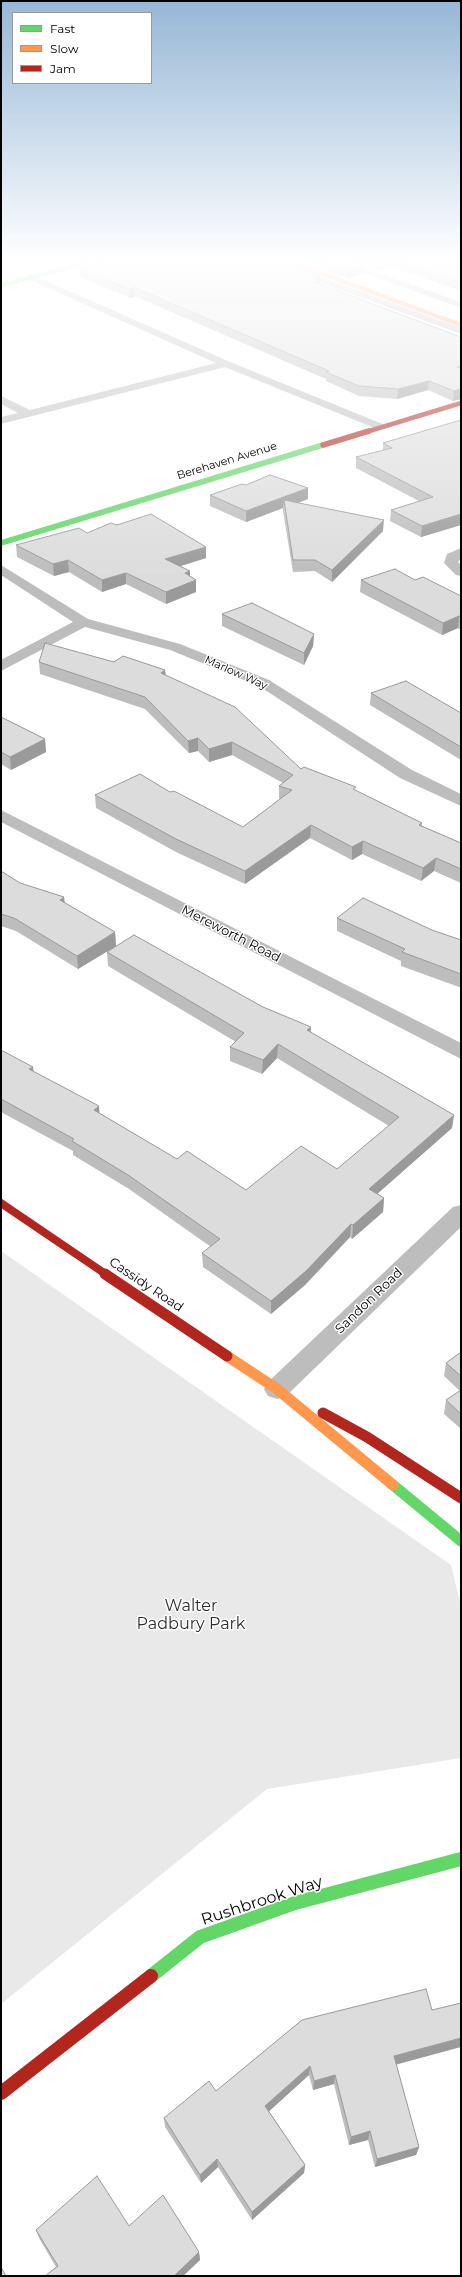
<!DOCTYPE html>
<style>
body{margin:0}
#map{position:relative;width:462px;height:2277px;overflow:hidden;background:#fff;font-family:Montserrat,sans-serif}
canvas{display:block}
.frame{position:absolute;inset:0;border:2px solid #000;pointer-events:none}
.legend{position:absolute;left:12px;top:12px;width:140px;height:72px;box-sizing:border-box;background:#fff;border:1px solid #999;margin:0;padding:5px 7px;list-style:none;font-size:12px;color:#000}
.legend li{display:flex;align-items:center;gap:8px;height:20px}
.legend b{width:20px;border:1px solid #999}
</style>
<div id="map">
<canvas width="462" height="2277"></canvas>
<div class="frame"></div>
<ul class="legend">
<li><b style="height:5px;background:#63d668"></b>Fast</li>
<li><b style="height:5px;background:#ff974d"></b>Slow</li>
<li><b style="height:5px;background:#b3261e"></b>Jam</li>
</ul>
</div>
<script>
const context = document.querySelector('canvas').getContext('2d');
context.lineJoin = 'round';
function fillPath(path, color) { context.fillStyle = color; context.fill(path, 'evenodd'); }
const toPath = rows => new Path2D(rows.map(r => 'M' + r).join(''));
function stroke(path, color, width, dash) { context.strokeStyle = color; context.lineWidth = width; context.lineCap = dash ? 'butt' : 'round'; context.setLineDash(dash || []); context.stroke(path); }
function label(font, color, halo, rows, align = 'center') {
  context.font = font + ' Montserrat,sans-serif'; context.lineWidth = 3; context.setLineDash([]); context.textBaseline = 'middle'; context.strokeStyle = halo; context.fillStyle = color; for (const [text, x, y, turn = 0] of rows) {
    context.save(); context.translate(x, y); context.rotate((+turn || 0) * Math.PI / 180); context.textAlign = isNaN(turn) ? turn : align; if (halo) context.strokeText(text, 0, 0); context.fillText(text, 0, 0); context.restore();
  }
}
fillPath(toPath([
 [1,1251,451,1565,461,1606,461,1758,267,1789,1,2004]
]), '#e9e9e9');
fillPath(toPath([
 [296,270,302,270,461,328,461,334,296,274,296,270]
]), '#bdbdbd');
fillPath(toPath([
 [328,260,341,260,461,302,461,308,328,260],
 [31,274,230,362,385,425,387,427,385,429,377,429,225,367,1,424,1,417,18,413,1,404,1,396,30,410,216,363,28,279,28,275,31,274],
 [461,548,461,558,458,562,461,565,461,576,456,575,444,563,447,554,461,548],
 [1,565,88,619,180,644,269,680,412,770,461,794,461,806,400,778,259,686,170,650,85,627,1,671,1,660,73,622,1,575,1,565],
 [1,810,461,1043,461,1059,1,822,1,810],
 [461,1205,461,1227,286,1396,277,1399,268,1396,264,1389,268,1382,453,1207,461,1205]
]), '#bdbdbd');
stroke(toPath([
 [1,285,98,260]
]), '#63d668', 4.5);
stroke(toPath([
 [1,543,323,445]
]), '#63d668', 5.5);
stroke(toPath([
 [393,1485,461,1541]
]), '#63d668', 11);
stroke(toPath([
 [151,1976,200,1937,295,1903,461,1859]
]), '#63d668', 14);
stroke(toPath([
 [285,260,461,325]
]), '#ff974d', 4.5);
stroke(toPath([
 [227,1356,277,1389,393,1485]
]), '#ff974d', 11);
stroke(toPath([
 [366,432,461,403]
]), '#b3261e', 4.5);
stroke(toPath([
 [323,445,369,431]
]), '#b3261e', 5.5);
stroke(toPath([
 [1,1203,107,1275]
]), '#b3261e', 8);
stroke(toPath([
 [105,1274,227,1356],
 [323,1413,367,1437,461,1498]
]), '#b3261e', 11);
stroke(toPath([
 [1,2093,151,1976]
]), '#b3261e', 14);
fillPath(toPath([
 [230,260,461,260,461,291,393,267,377,271,363,266,363,274,347,278,299,260,298,268,320,276,320,284,461,337,461,399,453,401,428,390,397,399,359,396,326,381,326,379,146,301,135,296,130,298,80,277,79,268,223,261],
 [461,420,461,525,421,537,390,521,391,510,419,501,356,468,356,457,383,450,383,443],
 [246,485,308,488,308,499,298,503,383,531,332,582,315,571,293,572,283,511,283,508,246,522,210,506,210,495],
 [117,525,206,547,206,558,180,566,190,577,196,580,196,592,166,604,126,584,102,592,69,572,54,576,17,557,16,545,87,533],
 [361,580,415,580,461,596,461,630,458,628,442,635,360,592],
 [222,614,314,634,313,646,304,665,222,626],
 [39,662,114,662,165,670,166,675,301,769,356,791,422,823,422,826,461,843,461,883,434,871,421,881,362,854,352,860,310,838,245,884,176,852,96,808,95,795,170,792,243,827,280,799,279,798,279,786,283,783,232,755,209,762,198,751,189,753,145,709,40,674],
 [371,693,461,713,461,760,370,705],
 [1,717,45,739,46,752,11,770,1,764],
 [1,871,20,883,64,897,65,903,115,932,116,946,78,969,16,931,1,926],
 [337,918,432,930,461,940,461,987,459,987,401,966,401,961,337,931],
 [107,952,263,1007,311,1027,310,1032,454,1115,452,1128,377,1194,384,1198,383,1212,352,1239,350,1237,305,1285,271,1314,203,1267,202,1253,211,1247,129,1189,73,1155,73,1151,1,1112,1,1050,34,1072,99,1106,99,1113,177,1159,246,1190,337,1169,389,1126,277,1058,262,1074,230,1061,230,1047,236,1042,108,966],
 [461,1352,461,1429,444,1414,446,1400,460,1391,444,1376,446,1363],
 [302,2020,396,2065,419,2147,416,2155,375,2167,368,2140,349,2145,334,2084,313,2090,309,2075,269,2111,305,2165,304,2173,252,2220,218,2167,201,2183,165,2127,164,2118,216,2091],
 [129,2226,199,2252,200,2260,183,2276,45,2276,56,2267,39,2238,36,2230]
]), '#bdbdbd');
fillPath(toPath([
 [295,260,299,260,298,268,295,269],
 [389,260,394,260,393,267,377,271,377,262],
 [364,266,363,274,347,278,347,269],
 [320,276,320,284,319,289,312,278],
 [134,287,135,296,130,298,129,289],
 [429,381,428,390,397,399,398,389],
 [461,389,461,399,453,401,454,391],
 [308,488,308,499,285,508,284,500,283,508,246,522,246,511],
 [461,514,461,525,421,537,422,526],
 [384,520,383,531,332,582,332,570],
 [206,547,206,558,165,571,165,559],
 [68,560,69,572,54,576,53,564],
 [190,571,190,583,196,580,196,592,166,604,166,592,185,573],
 [126,573,126,584,102,592,102,580],
 [459,616,458,628,442,635,443,623],
 [314,634,313,646,304,665,304,653],
 [165,670,166,682,161,673],
 [198,738,198,751,189,753,188,741],
 [45,739,46,752,11,770,10,757],
 [232,742,232,755,209,762,209,749],
 [311,825,310,838,245,884,245,871],
 [363,841,362,854,352,860,352,847],
 [436,858,434,871,421,881,423,868],
 [64,897,65,910,60,900],
 [115,932,116,946,78,969,77,956],
 [311,1027,310,1040,307,1030],
 [278,1044,277,1058,262,1074,263,1060],
 [33,1067,35,1080,29,1069],
 [99,1106,100,1120,94,1110],
 [454,1115,452,1128,368,1202,369,1189],
 [384,1198,383,1212,352,1239,353,1225],
 [351,1224,350,1237,305,1285,271,1314,271,1301],
 [461,2038,461,2047,391,2066,394,2056],
 [310,2066,309,2075,265,2115,265,2106],
 [335,2075,334,2084,313,2090,314,2081],
 [370,2131,368,2140,349,2145,351,2137],
 [419,2147,416,2155,375,2167,377,2159],
 [217,2159,218,2167,201,2183,200,2175],
 [305,2165,304,2173,252,2220,252,2212],
 [199,2252,200,2260,183,2276,174,2276]
]), '#9a9a9a');
const building = toPath([
 [114,260,217,260,223,261,230,260,299,260,295,260,296,267,320,276,312,278,319,280,314,282,461,337,461,366,457,367,461,368,461,389,454,391,429,381,398,389,359,386,326,372,329,371,145,292,134,287,129,289,79,268,114,260],
 [320,260,347,260,364,266,347,269,320,260],
 [369,260,389,260,377,262,369,260],
 [397,260,461,260,461,282,397,260],
 [461,420,461,514,422,526,391,510,433,497,356,457,392,448,383,443,461,420],
 [270,475,308,488,246,511,210,495,242,484,246,485,270,475],
 [284,500,384,520,332,570,315,560,293,560,284,500],
 [151,514,206,547,165,559,190,571,185,573,196,580,166,592,126,573,102,580,68,560,53,564,16,545,79,528,87,533,111,523,117,525,151,514],
 [395,569,415,580,423,577,461,596,461,617,459,616,443,623,361,580,395,569],
 [252,603,314,634,304,653,222,614,252,603],
 [45,643,114,662,123,656,165,670,161,673,235,707,301,769,304,767,356,787,353,789,422,823,419,825,461,843,461,869,436,858,423,868,363,841,352,847,311,825,245,871,176,839,95,795,140,774,170,792,174,791,243,827,292,790,279,786,293,775,232,742,209,749,198,738,188,741,145,697,39,662,45,643],
 [406,681,461,713,461,747,371,693,406,681],
 [1,717,45,739,10,757,1,752,1,717],
 [1,871,20,883,64,897,60,900,115,932,77,956,14,918,1,914,1,871],
 [363,898,432,930,461,940,461,974,402,952,405,949,337,918,363,898],
 [134,935,263,1007,311,1027,307,1030,454,1115,369,1189,384,1198,353,1225,351,1224,306,1271,271,1301,202,1253,220,1239,128,1175,72,1141,74,1139,1,1099,1,1050,33,1067,29,1069,99,1106,94,1110,177,1159,187,1151,246,1190,301,1146,337,1169,399,1117,278,1044,263,1060,230,1047,244,1033,107,952,134,935],
 [461,1352,461,1376,446,1363,461,1352],
 [461,1390,461,1414,446,1400,461,1390],
 [426,1989,432,2010,461,2003,461,2038,394,2056,419,2147,377,2159,370,2131,351,2137,335,2075,314,2081,310,2066,265,2106,305,2165,252,2212,217,2159,200,2175,164,2118,209,2081,216,2091,302,2020,426,1989],
 [97,2176,129,2226,163,2195,199,2252,174,2276,45,2276,58,2266,36,2230,97,2176],
 [1,2267,6,2276,1,2276,1,2267]
]);
fillPath(building, '#dcdcdc');
stroke(building, '#9a9a9a', 1);
const sky = context.createLinearGradient(0, 0, 0, 578);
sky.addColorStop(0, '#96b7d6');
sky.addColorStop(0.45, '#fff');
sky.addColorStop(1, '#ffffff00');
context.fillStyle = sky;
context.fillRect(0, 0, 462, 578);
label('11px', '#000', '#fff', [
 ["Berehaven Avenue",227,461,-17],
 ["Marlow Way",236,673,24]
]);
label('13px', '#000', '#fff', [
 ["Mereworth Road",231,934,27],
 ["Cassidy Road",146,1285,34],
 ["Sandon Road",369,1301,-44]
]);
label('16px', '#2e2e2e', '#fff', [
 ["Walter",191,1606],
 ["Padbury Park",191,1624]
]);
label('16px', '#000', '#fff', [
 ["Rushbrook Way",262,1901,-18]
]);
</script>
